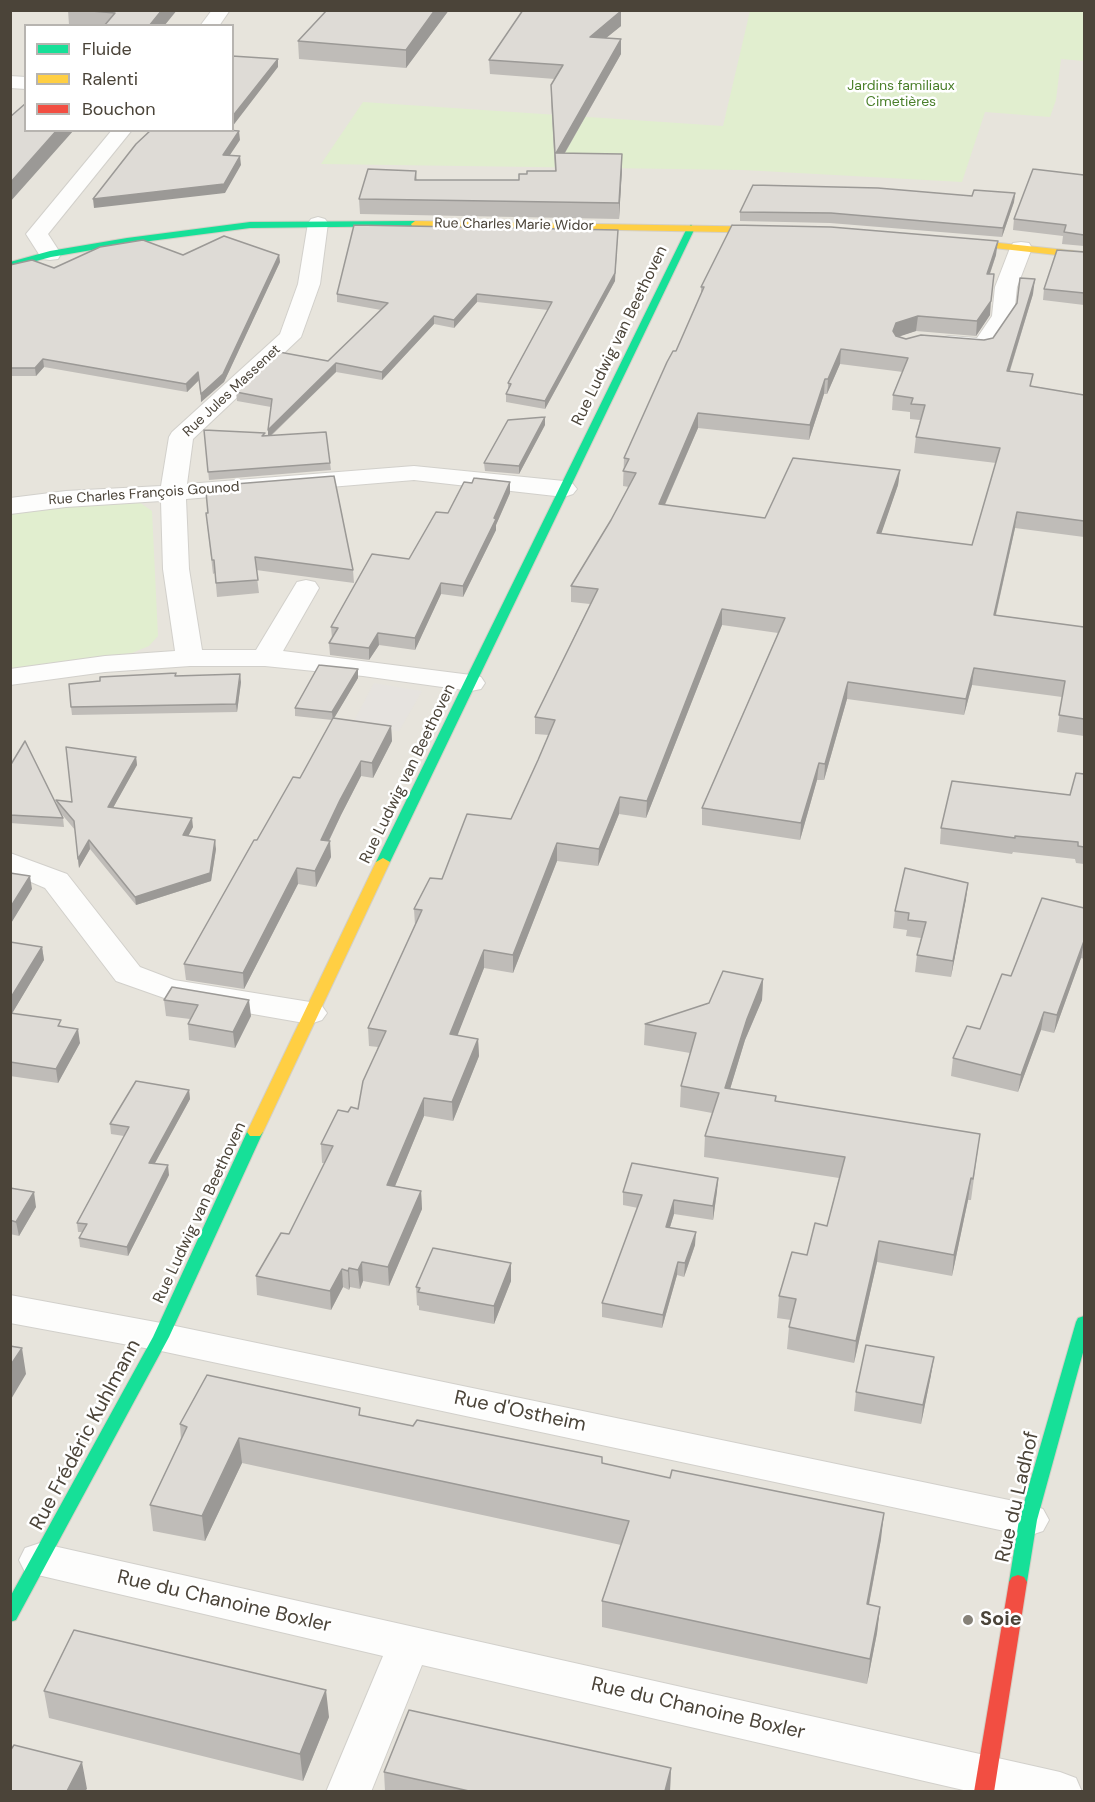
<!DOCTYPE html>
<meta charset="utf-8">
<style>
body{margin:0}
#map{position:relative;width:1095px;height:1802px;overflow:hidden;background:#f4f2ee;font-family:"DM Sans",sans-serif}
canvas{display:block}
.frame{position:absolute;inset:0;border:12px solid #4b4439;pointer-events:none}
.legend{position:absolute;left:24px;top:24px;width:210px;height:108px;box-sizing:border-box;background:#fff;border:2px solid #b7b4b0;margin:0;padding:8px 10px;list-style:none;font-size:18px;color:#4b4439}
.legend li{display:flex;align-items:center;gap:12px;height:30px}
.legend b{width:30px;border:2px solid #b7b4b0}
</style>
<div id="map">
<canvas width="1095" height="1802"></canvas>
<div class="frame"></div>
<ul class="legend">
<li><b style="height:8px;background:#16e098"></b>Fluide</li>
<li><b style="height:8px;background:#ffcf43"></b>Ralenti</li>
<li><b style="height:8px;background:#f24e42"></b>Bouchon</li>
</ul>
</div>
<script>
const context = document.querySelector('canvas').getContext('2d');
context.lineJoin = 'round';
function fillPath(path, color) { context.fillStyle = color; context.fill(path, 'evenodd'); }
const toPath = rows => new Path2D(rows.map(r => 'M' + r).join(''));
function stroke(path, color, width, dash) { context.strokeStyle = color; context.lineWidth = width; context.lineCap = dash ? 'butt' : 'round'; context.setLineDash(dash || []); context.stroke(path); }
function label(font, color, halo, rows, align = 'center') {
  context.font = font + ' "DM Sans",sans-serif'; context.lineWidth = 5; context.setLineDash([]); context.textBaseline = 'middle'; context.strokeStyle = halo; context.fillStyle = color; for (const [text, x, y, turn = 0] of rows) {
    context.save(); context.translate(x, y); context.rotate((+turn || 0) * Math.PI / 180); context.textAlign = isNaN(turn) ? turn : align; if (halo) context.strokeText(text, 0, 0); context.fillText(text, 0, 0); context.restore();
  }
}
fillPath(toPath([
 [11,11,1084,11,1084,1791,11,1791],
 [26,26,232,26,232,130,26,130]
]), '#e7e4dc');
fillPath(toPath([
 [750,11,1084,11,1084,61,1061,59,1056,100,1050,117,985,112,962,182,743,170,321,164,363,102,723,126],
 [122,502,139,502,152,511,158,636,149,646,132,653,11,670,11,511]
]), '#e1eecf');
fillPath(toPath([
 [374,683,422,691,399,731,352,725]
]), '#e6e3df');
const street = toPath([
 [212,10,230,10,219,26,200,26,212,10],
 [10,76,26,77,26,89,10,88,10,76],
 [112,130,132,130,48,234,61,254,58,259,50,260,42,259,26,234,112,130],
 [318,217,325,219,328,223,320,284,301,337,193,439,187,484,414,466,564,481,573,484,577,489,573,494,564,497,414,480,186,499,189,569,202,650,256,650,297,582,306,580,315,582,319,588,283,651,471,675,481,677,485,683,481,689,471,691,363,676,265,666,190,666,105,672,10,685,10,669,105,656,175,651,163,569,161,501,66,507,10,514,10,498,66,491,161,486,169,437,172,432,280,334,298,284,308,223,311,219,318,217],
 [1021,242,1029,243,1032,248,1017,287,1014,316,991,350,983,352,941,348,938,343,941,338,949,336,977,338,992,316,995,287,1010,248,1013,243,1021,242],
 [10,853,67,874,140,967,174,980,310,1002,322,1006,327,1013,322,1020,310,1024,167,999,116,981,45,888,10,873,10,853],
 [10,1295,161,1323,1028,1504,1043,1509,1049,1520,1043,1531,1028,1536,161,1351,10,1323,10,1295],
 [40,1543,1060,1772,1076,1778,1082,1792,972,1792,422,1665,371,1792,326,1792,383,1656,25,1572,19,1560,25,1548,40,1543]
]);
const fast = toPath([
 [415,221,419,224,418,226,250,228,127,244,51,257,10,268,10,262,50,251,127,238,250,222,415,221],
 [691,225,695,228,390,862,383,866,378,865,376,862,687,228,691,225],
 [255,1127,260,1128,263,1132,169,1337,16,1620,10,1622,10,1597,153,1337,247,1132,250,1128,255,1127],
 [1084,1316,1084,1349,1037,1520,1027,1582,1024,1587,1018,1589,1012,1587,1009,1582,1019,1520,1076,1322,1078,1318,1084,1316]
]);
const slow = toPath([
 [415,221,775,227,780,230,775,233,412,226,411,224,415,221],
 [952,238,1084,252,1084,258,949,243,947,241,952,238],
 [383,858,390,862,263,1132,260,1136,250,1136,247,1132,376,862,383,858]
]);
const jam = toPath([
 [1018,1575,1024,1577,1027,1582,994,1792,974,1792,1009,1582,1012,1577,1018,1575]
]);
stroke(street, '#d2d0cb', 2);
stroke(fast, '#d3cfc5', 2);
stroke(slow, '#d3cfc5', 2);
stroke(jam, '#d3cfc5', 2);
fillPath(street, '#fdfdfc');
fillPath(fast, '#16e098');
fillPath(slow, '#ffcf43');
fillPath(jam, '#f24e42');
fillPath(toPath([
 [68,10,177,10,164,26,69,25],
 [327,10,449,10,406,68,299,59,298,41],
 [621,11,621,26,606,38,621,39,621,54,565,153,622,169,619,219,360,214,359,199,416,171,417,180,519,180,527,174,555,171,551,100,551,85,555,79,490,74,489,60],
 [1084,175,1084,246,1062,244,1063,236,1013,230,1014,219],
 [1015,193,1014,202,1002,237,830,223,740,221,740,212],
 [1084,252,1084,305,1043,300,1044,289],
 [183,255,279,255,280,262,224,382,201,402,199,380,187,392,44,367,36,376,10,376,10,265,54,268],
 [996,255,990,274,990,315,976,336,916,331,899,336,906,339,984,340,993,338,1033,294,1010,371,1032,386,1084,395,1084,537,1015,528,996,615,1084,627,1084,736,1057,732,1062,697,972,685,964,715,847,699,824,780,817,780,800,840,702,825,702,808,778,633,722,625,646,818,619,814,598,866,557,861,513,973,484,968,457,1035,478,1039,479,1056,453,1121,424,1116,395,1186,421,1191,422,1209,389,1286,363,1281,360,1289,350,1287,349,1290,343,1287,331,1310,257,1295,256,1276,289,1234,325,1163,322,1163,321,1144,348,1112,358,1109,378,1047,369,1046,368,1028,415,925,414,909,442,879,511,819,538,760,549,735,535,734,535,717,590,604,571,602,571,586,611,520,629,487,623,486,624,458,676,351,701,294,701,287],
 [840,364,903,372,893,395,892,410,910,412,910,419,920,420,916,437,914,453,996,463,972,545,881,533,898,485,900,470,765,518,665,505,698,428,809,440,824,394,827,394],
 [615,281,545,409,506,402,506,394,508,389,508,383,548,310,477,302,454,328,434,324,382,380,336,372,271,436,330,463,331,470,209,480,204,430,268,436,271,407,237,401,236,392,328,361,381,310,337,302,337,294],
 [545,425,519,474,485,471,484,463],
 [510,493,496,525,496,530,463,597,441,594,415,650,379,645,369,660,330,655,329,643,332,638,331,627,409,559,448,513],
 [206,513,353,570,354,583,256,570,259,593,217,597,215,573,213,574],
 [358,669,358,678,334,718,391,726,392,741,373,778,361,776,341,815,329,841,331,857,316,887,298,884,244,989,186,980,184,964,300,778,332,720,295,716,295,708],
 [176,673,176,676,241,682,237,712,72,715,71,707],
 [136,757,137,765,113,808,193,827,188,836,216,849,211,881,136,905,90,849,79,868,75,830,60,812,63,818,64,827,10,823,10,766,57,806,56,800,72,802],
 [1084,774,1084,864,1076,863,1075,859,1013,852,1012,854,940,844,941,828,1070,795],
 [966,899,951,977,915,972,917,955,921,938,906,936,907,930,893,928,895,911],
 [1084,908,1084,959,1081,958,1054,1033,1041,1030,1018,1092,951,1076,953,1058,980,1029,1011,976],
 [10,942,42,947,44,960,12,1013,62,1026,80,1043,58,1083,10,1076],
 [763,979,762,1000,745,1040,730,1089,776,1101,980,1134,971,1200,968,1200,952,1276,877,1262,854,1363,787,1349,789,1327,791,1320,777,1318,779,1296,827,1226,839,1178,704,1157,705,1136,712,1113,680,1107,681,1086,690,1053,644,1045,645,1024,709,1003],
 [172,987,251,1016,235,1048,189,1040,188,1024,190,1019,166,1016,164,1000],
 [189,1090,190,1099,155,1163,169,1175,128,1256,80,1247,79,1238,82,1232,78,1232,77,1223,124,1136,111,1134,110,1124],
 [718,1178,717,1191,713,1220,674,1214,670,1227,695,1245,684,1277,677,1275,662,1328,602,1317,602,1303,638,1208,623,1205,623,1192],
 [10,1188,36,1207,19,1236,10,1234],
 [511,1263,511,1281,494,1324,419,1310,419,1306,417,1305,416,1287],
 [931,1375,921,1424,854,1411,856,1392],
 [360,1408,360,1416,602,1463,881,1539,869,1605,880,1607,877,1633,867,1684,602,1627,602,1601,621,1545,242,1463,205,1541,153,1531,150,1505,181,1440,180,1424],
 [44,1691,329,1717,303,1781,49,1718],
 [671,1768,670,1791,385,1791,384,1772]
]), '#bfbcb8');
fillPath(toPath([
 [162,10,177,10,164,26,149,26],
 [435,10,449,10,406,68,406,50],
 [621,11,621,26,590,51,590,37],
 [621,39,621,54,556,168,556,153],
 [10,41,12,55,10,59],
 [278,59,278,67,232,127,232,117],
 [57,130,74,130,10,202,10,183],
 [239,131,240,140,224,164,223,155],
 [622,154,622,169,619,219,619,203],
 [240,156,241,165,225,193,94,208,93,199],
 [1015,193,1014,202,1002,237,1003,228],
 [618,230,615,281,545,409,545,401],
 [998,241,996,255,985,288,987,274],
 [279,255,280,262,224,382,201,402,201,394],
 [1035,279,1033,294,1005,386,1007,371],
 [477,294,477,302,454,328,454,320],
 [991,301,990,315,976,336,977,321],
 [434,316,434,324,382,380,382,372],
 [918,316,916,331,895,338,893,331,896,323],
 [841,349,840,364,827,394,828,379],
 [43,359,44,367,36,376,35,368],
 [336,363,336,372,268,438,268,430],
 [198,372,199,380,187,392,186,384],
 [825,379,824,394,809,440,810,425],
 [698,413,698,428,658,520,659,504],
 [545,417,545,425,519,474,519,466],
 [900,470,898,485,876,549,877,533],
 [510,482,510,493,496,525,496,530,463,597,463,586],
 [1017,512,1015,528,992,631,994,615],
 [441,583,441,594,415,650,415,638],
 [722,609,722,625,646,818,647,801],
 [378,633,379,645,369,660,369,648],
 [974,668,972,685,964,715,966,699],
 [358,669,358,678,333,720,332,712],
 [240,674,241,682,237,712,236,704],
 [848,682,847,699,824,780,825,764],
 [391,726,392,741,373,778,372,763],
 [136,757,137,765,109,815,108,807],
 [361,761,361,776,341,815,322,855,321,840,340,800],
 [819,763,817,780,800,840,801,823],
 [620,797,619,814,598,866,599,849],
 [192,818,193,827,184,844,183,835],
 [89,840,90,849,79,868,78,859],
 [215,840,216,849,211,881,136,905,135,897],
 [330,841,331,857,316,887,315,871],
 [557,843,557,861,513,973,513,955],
 [297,868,298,884,244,989,243,973],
 [30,876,32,889,10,925,10,908],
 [968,883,966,899,951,977,953,961],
 [1084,941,1081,958,1054,1033,1057,1015],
 [42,947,44,960,10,1017,10,999],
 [484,950,484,968,451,1052,450,1034],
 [763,979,762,1000,745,1040,724,1109,725,1088,747,1019],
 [249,1000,251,1016,235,1048,233,1032],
 [1044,1012,1041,1030,1018,1092,1021,1075],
 [78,1029,80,1043,58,1083,56,1069],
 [478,1039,479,1056,453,1121,452,1102],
 [189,1090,190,1099,150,1172,149,1163],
 [424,1098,424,1116,388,1203,387,1185],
 [168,1165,169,1175,128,1256,127,1247],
 [718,1178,717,1191,713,1220,713,1206],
 [971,1178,968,1200,952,1276,954,1255],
 [421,1191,422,1209,389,1286,388,1267],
 [34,1192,36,1207,19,1236,16,1222],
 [674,1200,674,1214,666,1240,666,1227],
 [696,1232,695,1245,684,1277,685,1263],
 [879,1241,877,1262,854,1363,856,1341],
 [362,1262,363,1281,360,1289,358,1270],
 [678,1262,677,1275,662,1328,663,1315],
 [511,1263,511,1281,494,1324,494,1306],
 [349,1268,350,1287,349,1290,348,1271],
 [342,1269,343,1287,331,1310,330,1291],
 [22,1348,26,1374,10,1401,10,1366],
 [934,1357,931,1375,921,1424,923,1405],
 [239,1438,242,1463,205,1541,202,1516],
 [884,1513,881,1539,864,1630,867,1604],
 [880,1607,877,1633,867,1684,870,1659],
 [326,1690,329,1717,303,1781,300,1754],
 [82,1762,87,1789,85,1791,67,1791],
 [671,1768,670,1791,665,1791]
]), '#9b9996');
const building = toPath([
 [80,10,162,10,149,26,104,26,115,13,80,10],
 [327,10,435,10,406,50,298,41,327,10],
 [523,10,608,10,621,11,590,37,621,39,556,153,622,154,619,203,359,199,368,169,416,171,415,180,519,180,519,174,527,174,527,171,556,171,551,85,563,65,489,60,523,10],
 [232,56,278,59,232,117,232,56],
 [26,103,26,130,57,130,10,183,10,117,26,103],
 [151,130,226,130,239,131,223,155,240,156,224,184,93,199,136,144,151,130],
 [1033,169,1084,175,1084,235,1064,232,1066,225,1014,219,1033,169],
 [753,185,878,188,972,196,974,190,1015,193,1003,228,831,213,740,212,753,185],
 [354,225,618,230,615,273,545,401,506,394,511,384,508,383,552,302,477,294,454,320,434,316,382,372,336,363,268,430,272,399,236,392,279,352,328,361,388,303,337,294,354,225],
 [732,225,831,227,998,241,987,274,994,274,991,301,977,321,918,316,896,323,893,331,896,336,906,339,921,335,984,340,993,338,1017,303,1020,278,1035,279,1007,371,1033,374,1030,386,1084,395,1084,521,1017,512,994,615,1084,627,1084,719,1059,715,1065,681,974,668,966,699,848,682,825,764,819,763,801,823,702,808,785,618,722,609,647,801,620,797,599,849,557,843,513,955,484,950,450,1034,478,1039,452,1102,424,1098,387,1185,421,1191,388,1267,362,1262,358,1270,349,1268,348,1271,342,1269,330,1291,256,1276,281,1233,289,1234,333,1146,321,1144,338,1110,348,1112,351,1107,358,1109,363,1081,386,1031,368,1028,422,910,414,909,430,878,442,879,467,814,511,819,538,760,555,720,535,717,598,589,571,586,611,520,636,473,623,471,629,459,624,458,667,362,673,351,676,351,704,287,701,287,732,225],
 [841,349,908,358,893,395,913,398,911,404,925,405,916,437,1000,448,972,545,877,533,900,470,793,458,765,518,659,504,698,413,810,425,825,379,828,379,841,349],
 [224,236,279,255,223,374,201,394,198,372,186,384,43,359,35,368,10,368,10,265,32,260,54,268,100,247,143,240,183,255,224,236],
 [1057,250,1084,252,1084,293,1044,289,1057,250],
 [545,417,519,466,484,463,508,420,545,417],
 [204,430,265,433,262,436,326,432,330,463,208,472,204,430],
 [334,476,353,570,255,557,258,580,216,583,214,560,212,560,206,513,208,513,206,492,210,492,210,486,334,476],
 [474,478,510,482,494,518,496,519,463,586,441,583,415,638,378,633,369,648,329,643,338,628,331,627,372,554,409,559,436,512,448,513,464,482,472,483,474,478],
 [319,665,358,669,332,712,295,708,319,665],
 [176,673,175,676,240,674,236,704,71,707,69,684,100,681,100,677,176,673],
 [333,718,391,726,372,763,361,761,340,800,321,840,330,841,315,871,297,868,243,973,184,964,254,840,257,840,293,777,300,778,333,718],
 [25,741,63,818,10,815,10,766,25,741],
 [66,747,136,757,108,807,192,818,183,835,215,840,210,873,135,897,89,840,78,859,74,821,56,800,72,802,66,747],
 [1076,773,1084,774,1084,847,1078,846,1078,842,1015,836,1015,838,941,828,952,781,1070,795,1076,773],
 [905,868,968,883,953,961,917,955,926,922,908,920,909,913,895,911,905,868],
 [10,873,30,876,10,908,10,873],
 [1042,898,1084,908,1084,941,1057,1015,1044,1012,1021,1075,953,1058,967,1026,980,1029,1002,974,1011,976,1042,898],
 [10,942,42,947,10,999,10,942],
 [723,971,763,979,747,1019,725,1088,776,1096,775,1101,980,1134,973,1179,971,1178,954,1255,879,1241,856,1341,789,1327,796,1299,779,1296,792,1252,807,1255,815,1223,827,1226,845,1157,705,1136,719,1093,681,1086,696,1033,645,1024,709,1003,723,971],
 [172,987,249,1000,233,1032,188,1024,198,1005,164,1000,172,987],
 [10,1013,61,1020,58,1026,78,1029,56,1069,10,1062,10,1013],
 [136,1081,189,1090,149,1163,168,1165,127,1247,79,1238,87,1224,77,1223,129,1127,110,1124,136,1081],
 [632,1163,718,1178,713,1206,674,1200,666,1227,696,1232,685,1263,678,1262,663,1315,602,1303,642,1195,623,1192,632,1163],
 [10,1188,34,1192,16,1222,10,1220,10,1188],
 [433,1248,511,1263,494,1306,418,1292,420,1288,416,1287,433,1248],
 [866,1345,934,1357,923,1405,856,1392,866,1345],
 [10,1346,22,1348,10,1366,10,1346],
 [207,1375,360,1408,359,1415,413,1426,417,1420,602,1457,602,1463,670,1478,672,1470,884,1513,867,1604,880,1607,870,1659,602,1601,629,1521,239,1438,202,1516,150,1505,187,1427,180,1424,207,1375],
 [74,1630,326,1690,300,1754,44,1691,74,1630],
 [409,1710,671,1768,665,1791,469,1791,384,1772,409,1710],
 [14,1745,82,1762,67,1791,10,1791,10,1751,14,1745]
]);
fillPath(building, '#dedbd6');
stroke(building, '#9b9996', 1.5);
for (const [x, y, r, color] of [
 [968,1620,6,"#868178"]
]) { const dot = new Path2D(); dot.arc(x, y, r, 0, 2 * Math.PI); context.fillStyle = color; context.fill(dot); stroke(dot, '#fff', 2); }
label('14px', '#4a7f2a', '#fff', [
 ["Jardins familiaux",901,86],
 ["Cimetières",901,102]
]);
label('14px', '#4b4439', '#fff', [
 ["Rue Charles Marie Widor",514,225,1],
 ["Rue Jules Massenet",232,391,-43],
 ["Rue Charles François Gounod",144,494,-4]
]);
label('16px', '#4b4439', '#fff', [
 ["Rue Ludwig van Beethoven",620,336,-64],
 ["Rue Ludwig van Beethoven",408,774,-64],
 ["Rue Ludwig van Beethoven",200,1213,-65]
]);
label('20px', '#4b4439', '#fff', [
 ["Rue d'Ostheim",520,1412,12],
 ["Rue Frédéric Kuhlmann",86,1435,-62],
 ["Rue du Ladhof",1018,1497,-77],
 ["Rue du Chanoine Boxler",224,1602,13],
 ["Rue du Chanoine Boxler",698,1709,13]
]);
label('bold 20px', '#4b4439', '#fff', [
 ["Soie",980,1620]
], 'left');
</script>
